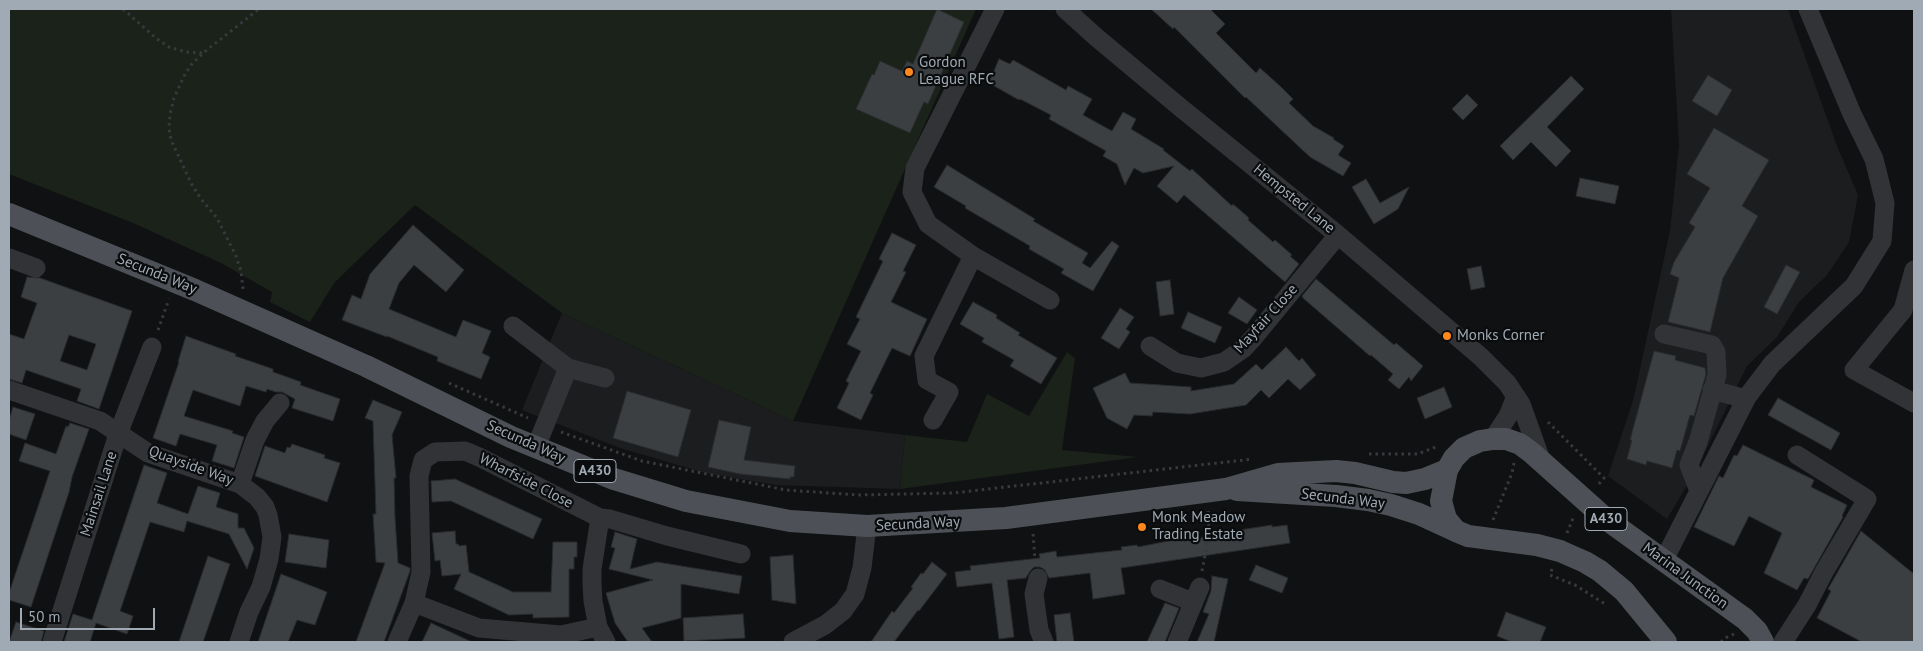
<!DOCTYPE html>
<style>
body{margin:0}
#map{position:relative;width:1923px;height:651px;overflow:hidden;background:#101112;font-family:"PT Sans",sans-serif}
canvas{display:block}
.frame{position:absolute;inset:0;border:10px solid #a0aab4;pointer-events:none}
.scale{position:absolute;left:20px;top:608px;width:135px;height:22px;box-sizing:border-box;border:2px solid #a0aab4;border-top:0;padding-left:6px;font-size:15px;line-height:18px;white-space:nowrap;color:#a0aab4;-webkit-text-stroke:4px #0b0c0d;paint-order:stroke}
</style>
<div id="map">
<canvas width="1923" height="651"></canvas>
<div class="frame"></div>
<div class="scale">50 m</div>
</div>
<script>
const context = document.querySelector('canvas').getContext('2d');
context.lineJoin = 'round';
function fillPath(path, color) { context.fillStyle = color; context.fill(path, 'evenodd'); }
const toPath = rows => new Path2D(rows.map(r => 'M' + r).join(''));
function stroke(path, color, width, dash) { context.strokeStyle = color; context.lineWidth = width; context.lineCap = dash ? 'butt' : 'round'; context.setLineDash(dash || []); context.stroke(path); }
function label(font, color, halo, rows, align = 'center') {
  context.font = font + ' "PT Sans",sans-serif'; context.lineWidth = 4.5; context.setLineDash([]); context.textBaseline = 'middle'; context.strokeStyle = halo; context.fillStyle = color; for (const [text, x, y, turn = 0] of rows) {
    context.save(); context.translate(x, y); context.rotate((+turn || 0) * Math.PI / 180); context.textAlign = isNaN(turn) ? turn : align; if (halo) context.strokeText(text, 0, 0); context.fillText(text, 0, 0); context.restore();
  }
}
fillPath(toPath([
 [1671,9,1788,9,1837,146,1858,195,1849,242,1827,275,1799,302,1777,337,1747,366,1695,472,1667,519,1608,476,1633,401,1670,231,1679,145],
 [562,313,793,421,905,435,900,489,776,485,705,473,620,448,522,410]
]), '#1c1d1f');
fillPath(toPath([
 [9,9,976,9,793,421,562,313,415,205,335,282,310,322,270,302,272,292,221,263,133,223,9,174],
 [1067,352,1075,358,1062,450,1138,457,900,489,905,435,967,442,987,394,1029,416]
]), '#1b221a');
const building = toPath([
 [937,9,964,22,928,104,924,102,910,133,856,109,872,74,874,75,880,61,902,71,907,61,913,64,937,9],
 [1151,9,1210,9,1225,24,1216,33,1256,73,1260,68,1280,86,1293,99,1289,103,1313,126,1334,138,1333,139,1344,146,1338,155,1351,163,1343,176,1310,157,1246,97,1245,98,1174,27,1173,29,1151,9],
 [999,59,1010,64,1013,60,1066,90,1068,86,1092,99,1083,115,1112,131,1123,112,1136,119,1131,129,1164,149,1163,150,1190,171,1192,169,1232,206,1233,204,1249,218,1248,220,1273,242,1275,240,1292,255,1290,256,1299,264,1285,282,1184,195,1177,203,1157,186,1174,166,1143,173,1134,168,1125,185,1117,164,1103,156,1106,151,1049,119,1051,115,1020,99,1019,100,989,83,999,59],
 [1708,75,1732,90,1717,116,1692,101,1708,75],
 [1571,76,1584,89,1547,127,1571,151,1556,167,1531,142,1513,160,1500,146,1571,76],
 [1467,94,1478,105,1463,120,1452,109,1467,94],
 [1714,128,1769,160,1742,206,1758,216,1723,278,1710,332,1668,322,1679,278,1670,274,1674,262,1695,227,1689,223,1710,188,1687,174,1714,128],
 [947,165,1035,219,1033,221,1088,253,1082,263,1090,268,1112,241,1119,246,1093,291,1061,273,1064,269,1029,249,1030,246,965,208,966,206,934,187,947,165],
 [1580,178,1619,186,1615,204,1576,196,1580,178],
 [1366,179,1380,203,1409,187,1398,209,1374,224,1352,187,1366,179],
 [413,225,464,270,446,292,414,265,399,283,389,309,456,337,463,320,491,331,482,353,490,357,481,379,437,361,438,357,387,336,387,337,342,320,352,295,361,299,370,274,413,225],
 [892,233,916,245,903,271,906,272,891,302,927,319,910,356,892,348,870,393,873,395,861,420,837,408,849,383,846,381,861,351,847,344,860,319,856,317,883,261,879,259,892,233],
 [1786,265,1800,272,1777,314,1764,307,1786,265],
 [1481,266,1485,287,1471,290,1467,269,1481,266],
 [27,277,40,278,132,311,99,409,77,401,81,389,26,370,22,383,9,379,9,334,24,339,37,303,21,297,27,277],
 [69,335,96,344,87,370,60,361,69,335],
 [1316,279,1394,345,1396,343,1423,366,1411,381,1409,377,1399,389,1388,380,1393,374,1371,355,1370,356,1303,298,1302,296,1316,279],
 [1170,280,1174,314,1160,316,1156,282,1170,280],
 [1239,297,1257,310,1247,324,1228,313,1239,297],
 [973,302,997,315,996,318,1020,333,1018,335,1057,358,1041,384,1010,366,1014,360,982,342,984,338,960,324,973,302],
 [1120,308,1134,317,1126,329,1130,332,1119,349,1101,338,1120,308],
 [1188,312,1222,327,1215,343,1181,328,1188,312],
 [186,336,236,354,235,356,273,369,273,372,301,382,300,385,340,399,333,421,292,408,295,399,282,392,276,392,267,389,266,392,246,386,240,406,193,390,184,416,233,431,232,433,244,437,234,468,212,461,217,445,180,434,176,446,153,438,179,362,178,362,186,336],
 [1286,347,1299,361,1302,358,1316,375,1300,390,1288,379,1269,398,1261,390,1246,405,1190,414,1153,412,1152,416,1134,415,1127,429,1107,418,1093,388,1125,373,1130,383,1191,387,1191,391,1234,384,1256,364,1262,370,1286,347],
 [1654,351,1676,356,1675,360,1705,368,1706,374,1694,416,1690,415,1680,451,1677,450,1672,468,1647,461,1646,465,1627,459,1632,440,1630,440,1654,351],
 [1444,387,1452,407,1425,419,1417,398,1444,387],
 [627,391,691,410,678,457,613,438,627,391],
 [1778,398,1840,433,1831,450,1768,415,1778,398],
 [373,400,402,412,392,435,396,478,394,478,395,518,398,563,410,568,410,571,384,642,356,642,385,563,376,562,373,514,376,514,373,421,365,418,373,400],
 [13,407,35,414,26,440,9,434,9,420,13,407],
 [719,420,751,427,744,460,795,466,794,477,790,477,790,479,740,474,708,467,719,420],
 [70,423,89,429,72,477,69,492,31,607,9,600,9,593,50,471,19,461,25,443,56,454,66,426,68,427,70,423],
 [292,444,325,455,324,458,340,463,327,502,255,476,265,446,285,453,287,447,290,448,292,444],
 [1743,445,1814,480,1811,487,1847,505,1842,516,1843,517,1808,579,1804,578,1797,590,1764,573,1782,533,1749,516,1734,546,1694,527,1719,476,1723,478,1734,455,1737,456,1743,445],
 [144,465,167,473,157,503,188,514,198,486,220,493,216,507,238,514,238,528,244,528,254,548,247,569,229,534,187,521,184,532,150,522,120,611,133,616,127,634,96,623,90,642,64,642,73,614,92,620,144,465],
 [455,479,542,519,533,539,451,501,432,502,431,481,455,479],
 [1272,525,1272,527,1287,525,1290,543,1121,568,1125,594,1093,599,1090,573,1049,578,1045,570,1040,567,1034,567,1030,571,1026,578,1007,580,1014,637,999,639,992,583,957,587,955,572,971,570,970,566,1040,558,1039,554,1056,551,1057,557,1122,550,1121,547,1137,545,1138,547,1184,538,1184,540,1199,538,1227,534,1227,532,1272,525],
 [455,531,456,544,458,544,459,546,466,545,469,572,513,592,551,592,553,542,577,542,577,557,574,557,574,569,569,569,569,617,533,618,533,614,509,615,454,589,461,574,442,576,440,560,435,561,432,533,455,531],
 [1861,531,1914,574,1914,642,1862,642,1817,618,1831,591,1828,589,1861,531],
 [615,532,637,539,630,569,657,562,742,576,739,594,681,584,681,618,642,628,652,642,628,642,615,623,606,593,653,580,609,569,615,548,611,547,615,532],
 [289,534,329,540,326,568,285,562,289,534],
 [793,555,796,604,772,600,770,557,793,555],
 [208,556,230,564,203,642,179,642,208,556],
 [932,562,947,574,919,611,918,610,894,642,871,642,892,611,894,613,913,588,911,587,921,573,923,574,932,562],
 [1256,565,1288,578,1282,593,1249,580,1256,565],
 [281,574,327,592,315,625,297,620,288,642,258,642,281,574],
 [1212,576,1228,579,1214,642,1197,642,1209,614,1203,612,1211,591,1212,576],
 [1165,603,1179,608,1165,642,1147,642,1165,603],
 [1506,612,1546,627,1540,642,1512,642,1497,636,1506,612],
 [1070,613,1074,642,1057,642,1054,615,1070,613],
 [743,614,745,638,684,641,683,618,743,614],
 [16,622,44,631,41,642,9,642,16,622],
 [431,623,472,642,422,642,431,623]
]);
fillPath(building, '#3c3f42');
stroke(building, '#2a2b2e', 1);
stroke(toPath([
 [123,9,157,39,169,47,186,52,203,53],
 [243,289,241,271,236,256,217,218,201,199,191,183,171,140,169,128,170,114,174,98,184,76,191,65,203,53,259,9],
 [158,330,169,299],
 [449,383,528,418],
 [1548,422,1604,478,1598,485],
 [561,432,642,461,786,490,858,495,953,493,1253,459],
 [1369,454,1418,454,1438,446],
 [1493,520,1512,473,1514,463],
 [1567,533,1574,516],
 [1033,534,1035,560],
 [1552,569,1550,575,1575,585,1605,604],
 [1202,571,1209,534,1208,511],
 [1721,642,1725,638,1734,634]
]), '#373a3e', 3, [2.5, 4]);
stroke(toPath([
 [1065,9,1096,37,1181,108,1338,235,1481,357,1507,383,1521,404,1541,460],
 [973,256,1050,300],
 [9,258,36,268],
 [1914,270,1903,310,1854,370,1914,403],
 [513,326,568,368],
 [1664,334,1712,345,1716,352,1717,375,1698,442,1689,465,1699,491],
 [1150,346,1177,363,1201,368,1224,362,1243,349,1254,337,1338,235],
 [9,390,100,421,148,453,240,484,257,497,265,507,268,515,272,537,269,559,261,587,249,612,239,642],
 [1712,390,1746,399],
 [933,420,949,392,927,380,924,356,973,256,928,224,912,192,915,168,995,9],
 [1493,439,1508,416,1516,396],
 [536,447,568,368,605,378],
 [240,484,255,440,265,421,280,403],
 [600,518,610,519,667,536,741,554],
 [1664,560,1747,397,1772,364,1854,286,1882,241,1885,203,1874,159,1852,114,1808,9],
 [1038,578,1034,594,1039,630,1044,642],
 [1160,589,1193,602],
 [414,603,479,628,561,635,598,627],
 [52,642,118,434,152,347],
 [397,642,414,603,421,572,419,476,423,460,435,452,465,451,479,457,600,518,592,569,592,584,593,601,598,627,606,642],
 [793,642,825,625,843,611,855,594,862,568,867,526],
 [1177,642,1200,587],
 [1783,642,1807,605,1824,572,1867,499,1797,455]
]), '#313337', 19);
stroke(toPath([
 [9,214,195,290,366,366,511,437,614,479,686,501,790,521,867,526,1006,518,1226,489,1278,474,1336,471,1355,473,1393,482,1406,483,1425,479,1447,470],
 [1237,490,1336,496,1368,500,1391,505,1419,514,1456,531],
 [1666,642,1624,591,1600,571,1585,562,1560,551,1537,545,1468,536,1456,531,1446,519,1441,501,1447,470,1454,458,1464,448,1480,441,1493,439,1506,439,1520,444,1532,453,1606,519,1745,619,1757,631,1763,642]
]), '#4d5157', 22);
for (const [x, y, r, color] of [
 [909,72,5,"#ff871b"],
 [1447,336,5,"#ff871b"],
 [1142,527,5,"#ff871b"]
]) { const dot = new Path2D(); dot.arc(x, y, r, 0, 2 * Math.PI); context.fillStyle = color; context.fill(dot); stroke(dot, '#0b0c0d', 2); }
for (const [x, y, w] of [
 [595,471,42],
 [1606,519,42]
]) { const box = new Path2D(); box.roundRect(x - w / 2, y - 11.5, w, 23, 4); context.fillStyle = '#0b0c0d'; context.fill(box); stroke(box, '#a0aab4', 1); }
label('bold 14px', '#a0aab4', null, [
 ["A430",595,471],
 ["A430",1606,519]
]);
label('15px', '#a0aab4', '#0b0c0d', [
 ["Gordon",919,63],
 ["League RFC",919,80],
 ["Monks Corner",1457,336],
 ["Monk Meadow",1152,518],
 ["Trading Estate",1152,535]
], 'left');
label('15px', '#a0aab4', '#0b0c0d', [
 ["Hempsted Lane",1294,199,39],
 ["Secunda Way",157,274,22],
 ["Mayfair Close",1266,319,-48],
 ["Secunda Way",526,442,24],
 ["Quayside Way",191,466,20],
 ["Wharfside Close",526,481,27],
 ["Mainsail Lane",99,494,-72],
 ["Secunda Way",1343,499,7],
 ["Secunda Way",918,524,-3],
 ["Marina Junction",1685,576,36]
]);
</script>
